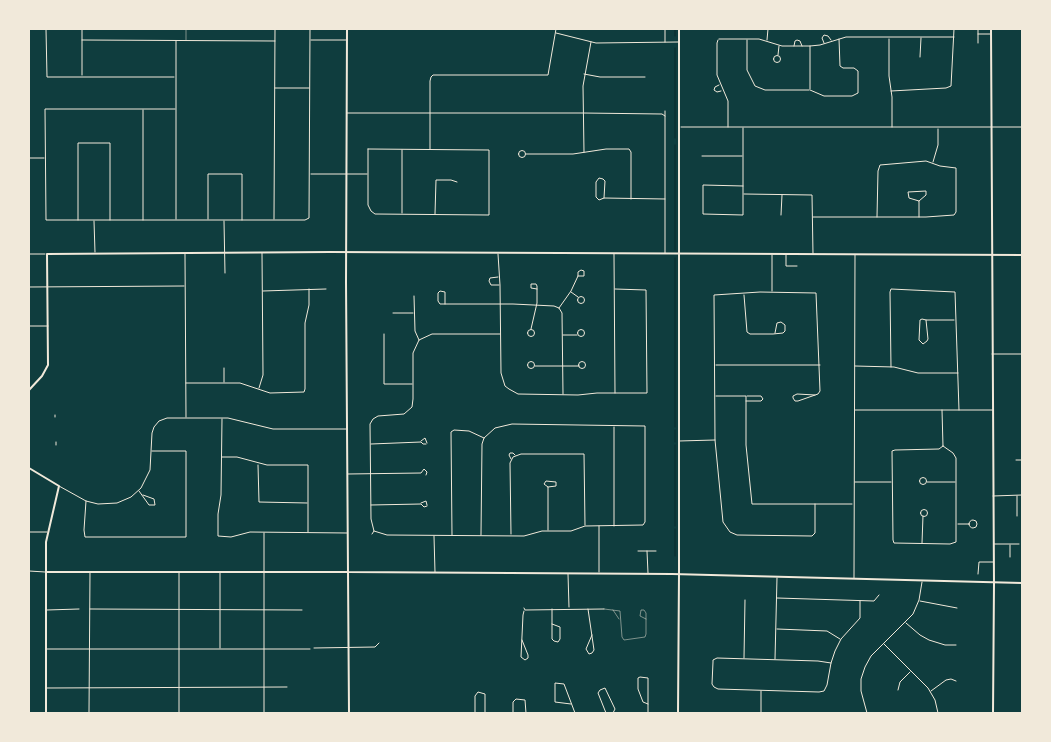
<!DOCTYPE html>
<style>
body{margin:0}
#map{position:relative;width:1051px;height:742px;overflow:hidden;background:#0f3d3e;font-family:Raleway,sans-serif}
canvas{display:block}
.frame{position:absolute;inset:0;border:30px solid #f1e9da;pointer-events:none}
</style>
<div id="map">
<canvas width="1051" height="742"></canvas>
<div class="frame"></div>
</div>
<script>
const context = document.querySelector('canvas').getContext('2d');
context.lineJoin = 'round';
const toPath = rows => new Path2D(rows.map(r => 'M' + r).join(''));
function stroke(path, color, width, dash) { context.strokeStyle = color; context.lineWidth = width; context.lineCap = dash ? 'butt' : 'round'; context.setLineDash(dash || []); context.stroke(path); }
stroke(toPath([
 [675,29,675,36],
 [675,48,675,138],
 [675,145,675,250],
 [675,258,675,427],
 [675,430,675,442],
 [675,445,675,526],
 [675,529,675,556]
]), '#0a2a2b', 1);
stroke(toPath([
 [186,40,186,29],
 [604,609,620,611,622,637,624,640,645,637,646,634,646,613,644,610,641,610,640,616,646,619],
 [613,610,619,619]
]), '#f1e9da', 0.5);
stroke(toPath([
 [55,415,55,417],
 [56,442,56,445]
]), '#f1e9da', 1);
stroke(toPath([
 [46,29,47,77,174,77],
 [665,29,665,42],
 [978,29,978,43],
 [556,33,596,43,678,42],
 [978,34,991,34],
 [719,39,759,39,782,46,810,46,820,45,846,37,954,37],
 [889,39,889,76,892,97,892,127],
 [82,40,275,41],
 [311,40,347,40],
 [718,40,717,43,717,75,728,101,728,127],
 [747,40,747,70,755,86,765,90,809,90],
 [767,40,768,29],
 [824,43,822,38,824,35,828,36,831,40],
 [794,46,795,41,797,40,800,41,802,46],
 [778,55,779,46],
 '773.5 59a3.5 3.5 0 1 1 7 0a3.5 3.5 0 1 1-7 0Z',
 [920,57,921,38],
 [584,74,600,77,645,77],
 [82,75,82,29],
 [719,85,715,87,714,90,717,92,721,91],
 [275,88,309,88],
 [810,89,810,46],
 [810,90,824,96,852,96,858,93,858,71,854,68,843,68,840,66,839,39],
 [891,91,946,88,951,86,954,29],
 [175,109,45,109,46,220,305,220,309,218,310,29],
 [143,110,143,220],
 [665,111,665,253],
 [347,113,583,113,662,114,665,116],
 [681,127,1022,127],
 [368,149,489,150,489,215,375,214,371,211,368,205,368,149],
 [430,149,430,81,431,77,433,75,548,75,556,29],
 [402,150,402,213],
 '518.5 154a3.5 3.5 0 1 1 7 0a3.5 3.5 0 1 1-7 0Z',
 [584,152,583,86,591,42],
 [526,154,573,154,606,149,629,149,631,152,631,199],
 [702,156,742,156],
 [29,158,44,158],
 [933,162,938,145,938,129],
 [311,174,367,174],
 [743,186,703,185,703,214,743,215,743,128],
 [744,194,812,195,813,254],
 [604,198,605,181,603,179,599,178,596,182,596,197,599,200,604,198,665,199],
 [435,214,436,180,451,180,457,182],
 [781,215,782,195],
 [813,217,926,217,954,215,956,212,956,168,940,166,926,161,880,165,878,171,877,217],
 [919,217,919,201,909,198,908,192,926,191,926,195,919,201],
 [176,219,176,41],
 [208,219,208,174,242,174,242,220],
 [274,219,275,29],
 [78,220,78,143,110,143,110,220],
 [94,221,95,252],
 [224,221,225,273],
 [29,254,45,254],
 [185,254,186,417],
 [498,254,500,285,501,373,505,386,509,389,518,394,578,395,597,393,647,393,646,290,615,289],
 [614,254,615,393],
 [786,255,786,266,797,266],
 [498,277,490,278,489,281,491,285,499,285],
 [29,287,184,286],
 [263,291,326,289],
 [772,291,772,255],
 [571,292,578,297],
 [744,295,747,332,750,334,773,334,783,333,785,331,785,325,781,322,777,323,775,333],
 [414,296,415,331,419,340],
 '577.5 300a3.5 3.5 0 1 1 7 0a3.5 3.5 0 1 1-7 0Z',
 [445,304,445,292,440,291,438,293,438,301,440,304,513,304,554,306,559,308,562,313,563,394],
 [559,308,571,291,578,276,578,272,581,270,584,271,584,276,578,276],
 [393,313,413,313],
 [926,320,928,339,927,341,923,344,919,340,920,320,922,319,926,320,954,320],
 [29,326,48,326],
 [531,329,537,303,537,286,536,284,531,284,531,288,537,289],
 '577.5 333a3.5 3.5 0 1 1 7 0a3.5 3.5 0 1 1-7 0Z',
 '527.5 333a3.5 3.5 0 1 1 7 0a3.5 3.5 0 1 1-7 0Z',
 [384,334,384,384,412,384],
 [563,335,577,335],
 [992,354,1022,354],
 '578.5 365a3.5 3.5 0 1 1 7 0a3.5 3.5 0 1 1-7 0Z',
 '527.5 365a3.5 3.5 0 1 1 7 0a3.5 3.5 0 1 1-7 0Z',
 [716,365,820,365],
 [535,366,579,366],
 [855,366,894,367,918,373,958,373],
 [891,367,890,292,891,289,955,292,959,410],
 [224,368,224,382],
 [186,383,240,383,270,393,304,392,305,389,305,323,309,305,309,289],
 [259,388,263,375,262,253],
 [815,395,797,394,793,396,793,398,795,401,798,401,818,394,820,391,816,293,760,292,714,295,715,440,723,522,730,532,737,535,812,536,815,533,815,504],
 [716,396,746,396,746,445,752,504,852,504],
 [746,401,761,401,763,399,761,396,747,396],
 [855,410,993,410],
 [942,410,943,446],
 [222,419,221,495,218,514,218,536,231,537,250,532,347,533],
 [614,427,614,526],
 [421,441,425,438,427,443],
 [679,441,715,440],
 [371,444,421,442,423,444,426,444],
 [943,446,953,453,956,458,956,542,950,544,894,543,893,540,892,451,895,450,939,449,943,446],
 [222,457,237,457,267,465,308,465,308,532],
 [511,459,509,455,510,453,513,453,515,455],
 [1016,460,1022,460],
 [258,465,259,502,307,503],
 [348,474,421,473,424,469,427,472,426,475],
 '919.5 481a3.5 3.5 0 1 1 7 0a3.5 3.5 0 1 1-7 0Z',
 [855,482,891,482],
 [927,482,955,482],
 [59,486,86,501,98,504,117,503,131,497,141,488,150,470,152,433,154,427,159,421,167,418,228,418,273,429,347,429],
 [548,487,556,486,556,482,546,481,544,484,548,487,548,530],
 [139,491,149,505,155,505,154,499,143,495],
 [993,496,1022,495],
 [86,501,84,530,85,537,186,537,186,451,152,451],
 [421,503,426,501,427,505],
 [371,505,421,504,424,507,427,506],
 '920.5 513a3.5 3.5 0 1 1 7 0a3.5 3.5 0 1 1-7 0Z',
 [1017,516,1017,496],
 '969 524a4 4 0 1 1 8 0a4 4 0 1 1-8 0Z',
 [958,524,969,524],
 [599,526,599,572],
 [374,531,387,535,524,536,542,531,571,531,585,526,643,525,645,522,645,426,512,424,495,428,484,438,482,444,481,535],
 [29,532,47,532],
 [264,533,264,713],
 [372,534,374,531,371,519,370,424,373,419,378,416,404,414,412,407,413,399,413,353,419,340,432,334,500,334],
 [511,534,510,463,513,457,521,454,584,454,585,525],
 [452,535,451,432,454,430,469,431,484,438],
 [434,536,435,572],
 [922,543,923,516],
 [994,544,1019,544],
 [1010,545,1010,557],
 [638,551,656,551],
 [647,551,648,573],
 [29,571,45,572],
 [220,572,220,648],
 [568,574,569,607],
 [978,574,979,562,993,562],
 [854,578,855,255],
 [777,598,874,601,879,595],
 [920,601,957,608],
 [524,608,525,610,604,609],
 [90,609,302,610],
 [552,609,552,639,554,641,558,642,560,639,560,627,552,624],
 [588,609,594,650,592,653,589,654,586,649,592,635],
 [47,610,79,609],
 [906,623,920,635,929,640,945,645,956,645],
 [777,629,827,631,840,639],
 [522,640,528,655,528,658,525,660,521,657,523,615,524,611],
 [884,644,928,688,935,700,938,713],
 [314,648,375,647,379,643],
 [47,649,310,649],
 [744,658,745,600],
 [775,659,777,578],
 [831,663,818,661,717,658,713,660,713,662,712,684,714,687,718,689,819,692,824,691,827,685,831,663,835,651,841,639,860,618,860,601],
 [47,688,287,687],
 [898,690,900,682,910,672],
 [931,691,946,680,951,679,956,681],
 [571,704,555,702,555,683,564,684,575,713],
 [648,704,643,702,638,689,638,678,640,677,648,678,648,713],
 [89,713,90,572],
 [179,713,179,572],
 [475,713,475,696,478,692,485,694,485,713],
 [513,713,513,702,516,699,525,700,526,713],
 [606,713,598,693,600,690,605,688,615,709,613,713],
 [761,713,761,691],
 [867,713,861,691,861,679,865,667,871,656,913,614,919,600,922,582]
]), '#f1e9da', 1);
stroke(toPath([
 [29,390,42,376,48,365,47,254,330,252,1022,255],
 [29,468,59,486,46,542,46,713],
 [46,572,348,572,349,713],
 [678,713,679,574],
 [993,713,994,583]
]), '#f1e9da', 2);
stroke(toPath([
 [347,29,346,282,348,572,672,574,1022,583],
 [679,29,679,574],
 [991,29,994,583]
]), '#f1e9da', 2);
</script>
